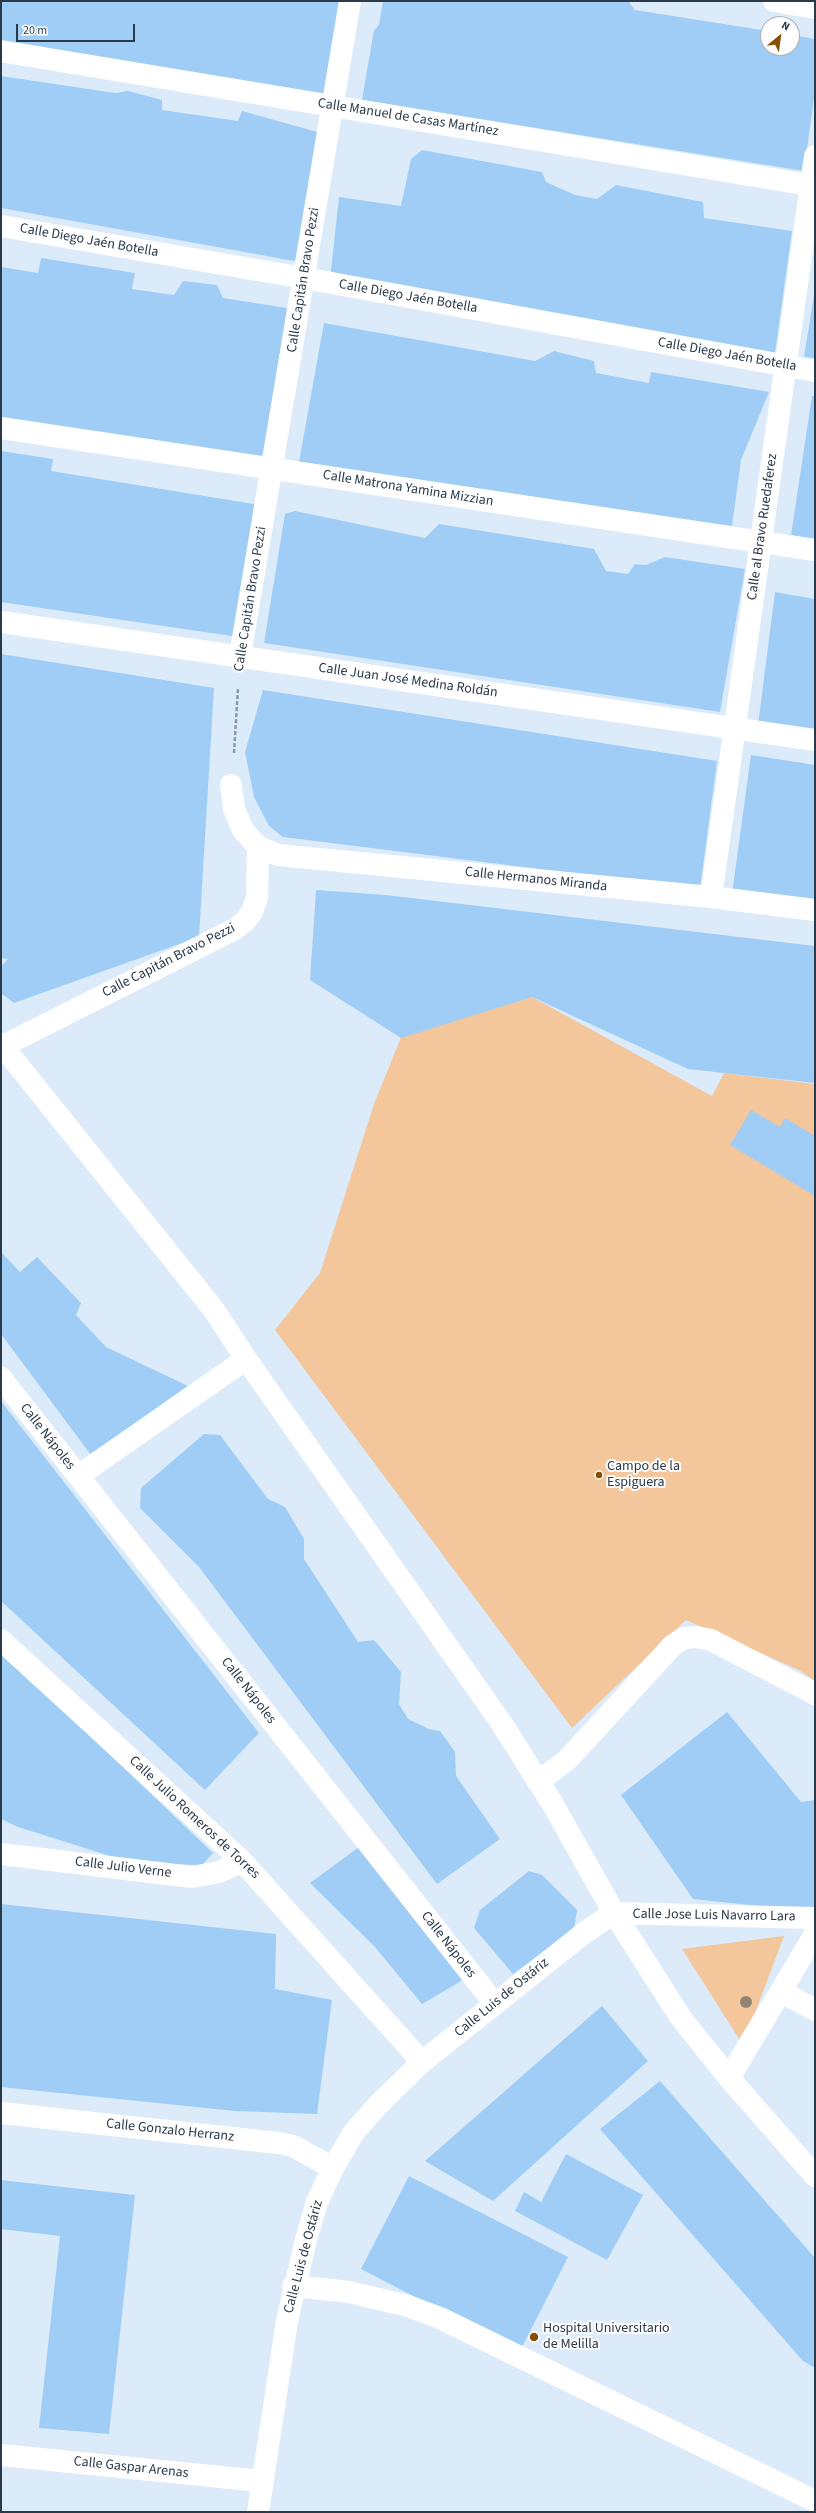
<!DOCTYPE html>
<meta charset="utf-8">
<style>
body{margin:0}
#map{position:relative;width:816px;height:2513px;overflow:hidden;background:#dcebfa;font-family:"Source Sans 3",sans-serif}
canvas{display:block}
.frame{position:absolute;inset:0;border:2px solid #2a3a48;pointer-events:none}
.north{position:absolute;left:760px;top:16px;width:40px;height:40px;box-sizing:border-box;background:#fff;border:1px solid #aab0b6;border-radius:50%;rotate:29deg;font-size:11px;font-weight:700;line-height:16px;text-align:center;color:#2a3a48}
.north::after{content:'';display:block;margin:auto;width:14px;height:18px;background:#875000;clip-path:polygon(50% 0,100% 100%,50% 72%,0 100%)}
.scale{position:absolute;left:16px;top:24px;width:119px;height:18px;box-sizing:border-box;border:2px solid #2a3a48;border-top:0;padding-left:5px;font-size:12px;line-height:14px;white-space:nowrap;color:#2a3a48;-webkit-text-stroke:3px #fff;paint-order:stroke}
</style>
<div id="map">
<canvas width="816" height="2513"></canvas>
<div class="frame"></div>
<div class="north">N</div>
<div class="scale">20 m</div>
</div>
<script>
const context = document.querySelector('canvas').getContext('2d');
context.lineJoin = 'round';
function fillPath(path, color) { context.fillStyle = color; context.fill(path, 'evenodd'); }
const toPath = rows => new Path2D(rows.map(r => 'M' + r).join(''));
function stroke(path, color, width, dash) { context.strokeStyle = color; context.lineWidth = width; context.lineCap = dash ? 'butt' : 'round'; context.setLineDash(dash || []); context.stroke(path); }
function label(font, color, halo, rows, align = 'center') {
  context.font = font + ' "Source Sans 3",sans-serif'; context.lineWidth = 4; context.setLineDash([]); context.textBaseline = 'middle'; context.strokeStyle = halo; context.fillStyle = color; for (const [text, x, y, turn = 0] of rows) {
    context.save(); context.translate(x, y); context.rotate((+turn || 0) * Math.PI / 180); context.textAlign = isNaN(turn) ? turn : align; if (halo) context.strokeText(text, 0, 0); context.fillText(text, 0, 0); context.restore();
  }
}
fillPath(toPath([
 [532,997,712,1096,724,1073,815,1084,815,1681,799,1670,686,1620,572,1728,275,1330,320,1273,374,1104,406,1025],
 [784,1936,743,2045,682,1949]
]), '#f3c69b');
fillPath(toPath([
 [1,1,342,1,325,101,1,41],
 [383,1,628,1,635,10,768,31,768,48,792,48,792,35,815,39,815,91,804,171,362,100,374,30,379,25],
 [1,76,115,93,128,91,162,100,162,110,238,121,242,111,321,133,300,262,1,208],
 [422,150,542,172,546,182,575,195,597,199,616,185,703,202,704,218,792,231,774,360,330,280,339,197,401,206,411,159],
 [41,258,135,273,132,289,174,295,183,281,217,285,223,298,287,308,263,461,1,419,1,267,38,273],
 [814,295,815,295,815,358,804,357],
 [324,323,535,361,554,351,594,361,596,373,649,383,651,372,769,392,741,460,732,526,299,462],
 [812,396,815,396,815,539,791,535],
 [1,451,53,459,51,471,260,505,238,637,1,602],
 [295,511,425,538,439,524,594,549,606,571,628,574,635,564,646,565,665,557,745,569,720,712,264,643,285,514],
 [775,592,815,599,815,734,758,725],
 [1,654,214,688,199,937,14,1003,1,993,1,967,8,959,1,958],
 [263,690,717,761,700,889,283,837,269,826,254,797,245,752],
 [751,755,815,765,815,906,732,894],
 [316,890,386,895,815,946,815,1083,688,1069,532,997,401,1038,310,980],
 [751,1110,780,1127,785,1118,813,1135,815,1132,815,1196,730,1145],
 [1,1252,20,1272,37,1257,81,1303,76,1315,106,1347,188,1386,91,1455,1,1334],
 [1,1401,259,1733,205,1790,1,1601],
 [204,1434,220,1435,268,1499,285,1507,304,1539,304,1559,358,1642,374,1640,401,1672,399,1704,408,1719,429,1729,440,1731,455,1752,456,1776,500,1839,437,1884,199,1567,140,1508,141,1488],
 [1,1651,213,1853,202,1865,165,1864,110,1856,18,1827,1,1819],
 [727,1712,801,1802,815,1800,815,1912,693,1899,621,1795],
 [359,1847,463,1980,422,2004,375,1947,310,1883],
 [529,1871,542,1875,577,1910,574,1929,513,1974,474,1928,480,1910],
 [1,1904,276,1934,275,1989,332,2000,317,2114,235,2111,1,2087],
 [602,2006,648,2061,493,2201,425,2161],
 [660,2081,815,2258,815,2368,803,2361,600,2129],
 [566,2154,643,2195,607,2260,515,2211,524,2192,541,2202],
 [409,2176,568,2257,520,2351,361,2269],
 [1,2180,135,2195,109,2434,39,2428,60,2236,1,2229]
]), '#9fcdf6');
stroke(toPath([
 [234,753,238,688]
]), '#8a99a8', 2.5, [4, 2]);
stroke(toPath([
 [774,1,815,8],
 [1,51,815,186],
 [1,226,304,278,815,371],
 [1,428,815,550],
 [1,622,815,740],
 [240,656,350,1],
 [258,847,278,855,711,897,815,910],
 [711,897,815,156],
 [1,1044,214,1310,246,1359,502,1724,552,1803,614,1913,681,2018,729,2078,815,2176],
 [3,1046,235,929,245,921,252,912,257,897,258,847,243,830,234,809,231,785],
 [1,1378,495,2004],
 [78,1476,246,1359],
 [1,1640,242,1861,422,2062],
 [538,1782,568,1759,673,1645,684,1638,696,1637,711,1640,815,1694],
 [1,1854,192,1877,219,1872,242,1861],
 [782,1992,815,2010],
 [729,2078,815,1934],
 [1,2113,279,2143,293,2146,333,2168],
 [293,2286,349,2292,408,2306,440,2318,815,2501],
 [1,2455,261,2481],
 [258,2512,287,2321,306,2240,317,2202,333,2168,354,2132,378,2105,422,2062,584,1933,614,1913,815,1918]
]), '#fff', 22);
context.fillStyle = '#918573';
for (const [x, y] of [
 [746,2002]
]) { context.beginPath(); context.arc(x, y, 6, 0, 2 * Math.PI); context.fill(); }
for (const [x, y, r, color] of [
 [599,1475,4,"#875000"],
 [534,2337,5,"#875000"]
]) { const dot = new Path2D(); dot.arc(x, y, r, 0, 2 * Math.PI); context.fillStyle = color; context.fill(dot); stroke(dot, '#fff', 1.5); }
label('14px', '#2a3a48', '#fff', [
 ["Calle Manuel de Casas Martínez",408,118,9],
 ["Calle Diego Jaén Botella",89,241,10],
 ["Calle Capitán Bravo Pezzi",304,280,-81],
 ["Calle Diego Jaén Botella",408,297,10],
 ["Calle Diego Jaén Botella",727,355,10],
 ["Calle Matrona Yamina Mizzian",408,489,9],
 ["Calle al Bravo Ruedaferez",763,527,-82],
 ["Calle Capitán Bravo Pezzi",251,599,-81],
 ["Calle Juan José Medina Roldán",408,681,8],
 ["Calle Hermanos Miranda",536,880,6],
 ["Calle Capitán Bravo Pezzi",169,961,-27],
 ["Calle Nápoles",47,1437,52],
 ["Calle Nápoles",248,1691,52],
 ["Calle Julio Romeros de Torres",194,1818,43],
 ["Calle Julio Verne",123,1868,7],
 ["Calle Jose Luis Navarro Lara",714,1916,1],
 ["Calle Nápoles",448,1945,52],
 ["Calle Luis de Ostáriz",502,1998,-39],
 ["Calle Gonzalo Herranz",170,2131,6],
 ["Calle Luis de Ostáriz",304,2257,-75],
 ["Calle Gaspar Arenas",131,2468,6]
]);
label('14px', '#2a3a48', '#fff', [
 ["Campo de la",607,1467],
 ["Espiguera",607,1483],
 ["Hospital Universitario",543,2329],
 ["de Melilla",543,2345]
], 'left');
</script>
